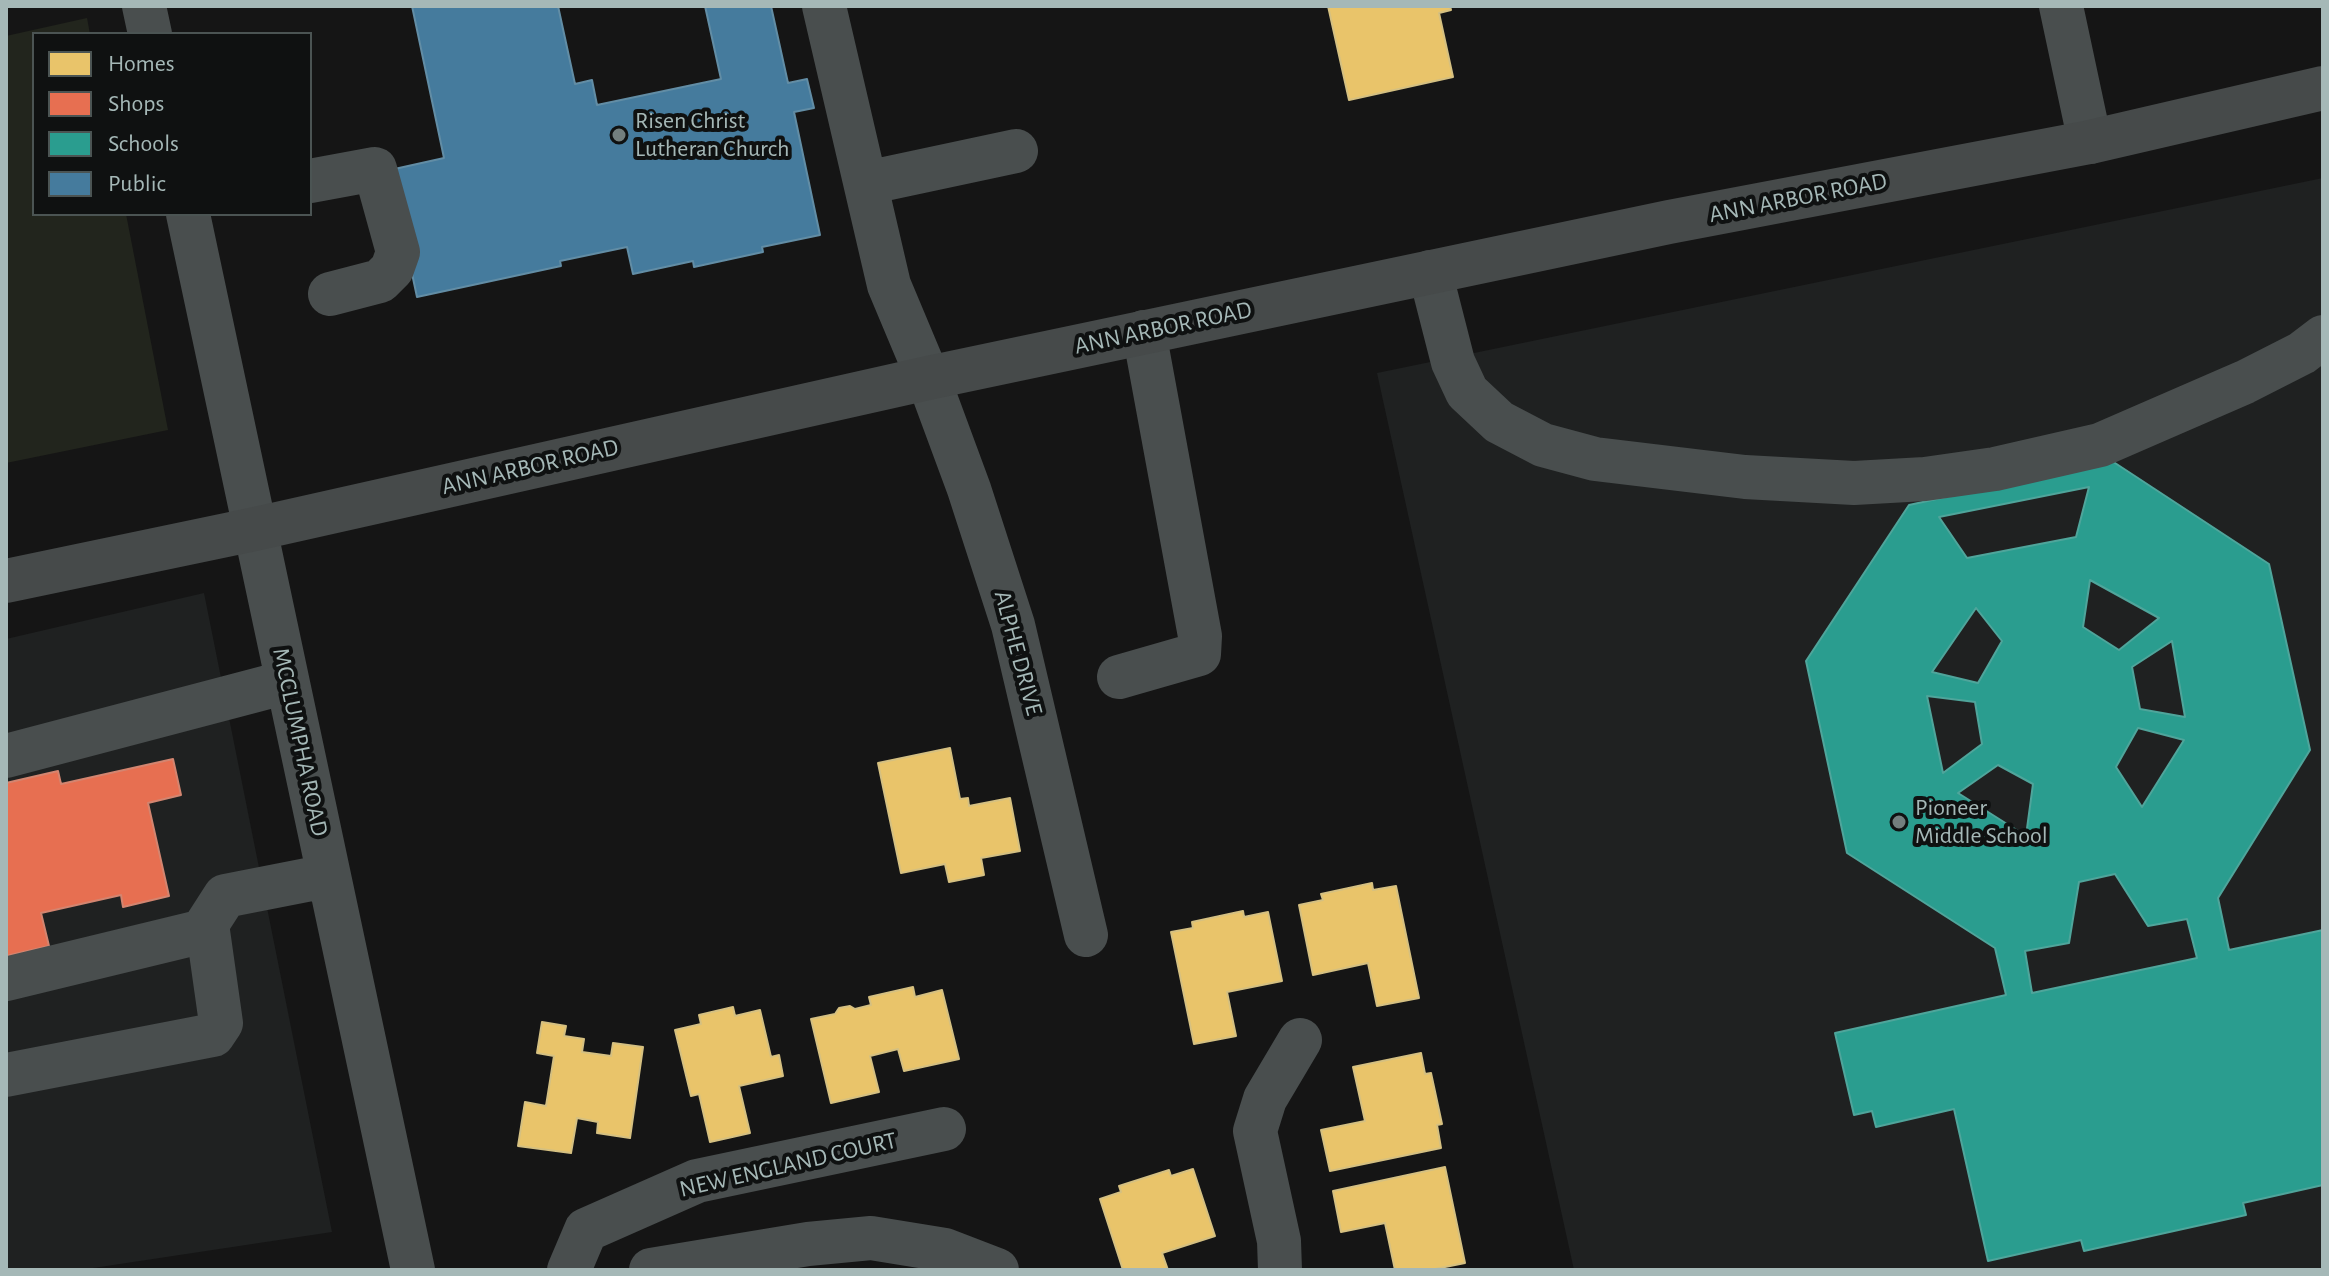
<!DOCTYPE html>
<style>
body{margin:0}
#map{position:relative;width:2329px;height:1276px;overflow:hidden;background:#151515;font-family:"Alegreya Sans",sans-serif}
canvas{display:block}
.frame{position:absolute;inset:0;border:8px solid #a5b8b7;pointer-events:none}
.legend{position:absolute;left:32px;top:32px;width:280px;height:184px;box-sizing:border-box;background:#0f1111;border:2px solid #4b5453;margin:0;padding:10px 14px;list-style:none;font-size:24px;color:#a5b8b7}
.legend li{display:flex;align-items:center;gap:16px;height:40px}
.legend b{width:40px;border:2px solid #4b5453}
</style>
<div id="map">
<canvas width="2329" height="1276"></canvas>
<div class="frame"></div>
<ul class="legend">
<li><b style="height:22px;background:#e9c46a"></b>Homes</li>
<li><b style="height:22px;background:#e76f51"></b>Shops</li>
<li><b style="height:22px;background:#2a9d8f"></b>Schools</li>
<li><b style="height:22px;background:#457b9d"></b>Public</li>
</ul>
</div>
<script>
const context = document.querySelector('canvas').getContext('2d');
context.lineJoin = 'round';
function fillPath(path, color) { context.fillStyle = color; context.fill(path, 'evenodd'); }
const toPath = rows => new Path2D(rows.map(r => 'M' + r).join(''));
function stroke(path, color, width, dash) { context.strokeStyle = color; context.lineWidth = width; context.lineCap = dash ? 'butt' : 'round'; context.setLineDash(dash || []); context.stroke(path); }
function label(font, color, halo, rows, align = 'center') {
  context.font = font + ' "Alegreya Sans",sans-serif'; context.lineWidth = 8; context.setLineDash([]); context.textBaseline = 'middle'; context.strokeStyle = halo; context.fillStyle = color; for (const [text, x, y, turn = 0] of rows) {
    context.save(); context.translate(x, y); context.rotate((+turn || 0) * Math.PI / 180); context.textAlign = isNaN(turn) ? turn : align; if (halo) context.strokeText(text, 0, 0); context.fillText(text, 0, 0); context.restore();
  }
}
fillPath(toPath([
 [2323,178,2323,1270,1574,1270,1377,373],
 [204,593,332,1232,80,1270,6,1270,6,639]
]), '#1f2121');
fillPath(toPath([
 [87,18,90,34,34,34,34,214,126,214,168,430,6,463,6,36]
]), '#22251d');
const homes = toPath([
 [1328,6,1450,6,1451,10,1439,13,1453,77,1349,100,1328,6],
 [950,748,960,799,968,798,969,806,1010,798,1020,851,981,858,984,875,949,882,945,864,901,873,878,763,950,748],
 [1372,883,1373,890,1396,886,1419,998,1377,1006,1368,963,1313,975,1299,905,1323,900,1321,894,1372,883],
 [1243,911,1244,917,1268,912,1282,981,1227,992,1236,1036,1194,1044,1171,932,1193,928,1192,922,1243,911],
 [913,987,915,997,942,990,959,1059,904,1071,898,1049,870,1056,879,1092,831,1103,811,1019,835,1014,839,1008,850,1006,855,1009,871,1005,869,997,913,987],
 [733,1007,735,1016,760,1010,771,1057,779,1055,783,1076,739,1086,750,1133,710,1142,699,1094,691,1096,675,1030,701,1024,699,1015,733,1007],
 [542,1022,566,1026,564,1036,584,1039,582,1052,611,1056,613,1043,643,1047,630,1138,597,1133,598,1122,577,1118,571,1153,518,1146,525,1102,546,1106,554,1056,537,1053,542,1022],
 [1421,1053,1425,1074,1431,1073,1442,1124,1437,1125,1441,1148,1330,1171,1321,1130,1365,1121,1353,1067,1421,1053],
 [1445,1167,1465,1263,1430,1270,1395,1270,1385,1223,1341,1232,1333,1191,1445,1167],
 [1193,1169,1215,1236,1162,1253,1168,1270,1123,1270,1100,1199,1121,1192,1119,1186,1169,1170,1171,1176,1193,1169]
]);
fillPath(homes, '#e9c46a');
stroke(homes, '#d5c081', 2);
const shops = toPath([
 [173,759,181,795,148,803,169,896,123,907,121,895,41,913,49,946,6,956,6,783,58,771,61,784,173,759]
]);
fillPath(shops, '#e76f51');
stroke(shops, '#d38570', 2);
const schools = toPath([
 [2112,461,2269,564,2310,750,2218,898,2229,950,2323,930,2323,1185,2243,1203,2246,1215,2084,1251,2081,1240,1988,1261,1954,1109,1876,1127,1872,1111,1854,1115,1835,1033,2006,995,1995,948,1847,853,1806,661,1909,505,2112,461],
 [2089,487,2076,537,1967,558,1939,517,2089,487],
 [2090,580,2159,618,2119,650,2083,627,2090,580],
 [1976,608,2002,641,1978,683,1932,672,1976,608],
 [2172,641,2185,717,2140,709,2132,667,2172,641],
 [1927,696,1975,702,1982,744,1943,773,1927,696],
 [2138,728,2184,740,2142,807,2116,767,2138,728],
 [1998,765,2033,784,2026,836,1958,793,1998,765],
 [2115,874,2148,926,2187,919,2197,958,2032,993,2025,951,2069,943,2079,882,2115,874]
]);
fillPath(schools, '#2a9d8f');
stroke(schools, '#4fa59b', 2);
const public = toPath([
 [412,6,558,6,575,84,592,80,597,105,721,79,705,6,771,6,788,83,807,79,814,108,794,112,820,235,762,247,763,252,694,267,693,261,633,274,627,247,560,261,561,266,417,297,390,170,444,158,412,6]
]);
fillPath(public, '#457b9d');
stroke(public, '#628da5', 2);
stroke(toPath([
 [144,6,150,34],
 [824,6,889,285,928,378,969,489,1013,625,1086,935],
 [2061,6,2090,142],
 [310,181,375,169,398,252,392,269,380,281,330,294],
 [866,183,1016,151],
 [188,214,413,1270],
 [1430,272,1453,362,1467,392,1499,422,1543,445,1595,459,1745,477,1854,483,1925,479,1995,469,2100,445,2245,382,2302,353,2323,337],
 [1119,677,1199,654,1200,636,1144,332],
 [6,756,287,682],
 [6,979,208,930],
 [6,1075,213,1035,221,1023,207,924,225,896,327,876],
 [569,1270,586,1230,697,1181,944,1129],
 [651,1270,808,1244,871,1238,945,1250,997,1270],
 [1280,1270,1279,1241,1255,1131,1265,1099,1300,1040]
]), '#494e4e', 44);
stroke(toPath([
 [6,581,255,529,928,378,1669,222,2090,142,2323,88]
]), '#464a4a', 44);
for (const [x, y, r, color] of [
 [619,135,8,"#737f7e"],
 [1899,822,8,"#737f7e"]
]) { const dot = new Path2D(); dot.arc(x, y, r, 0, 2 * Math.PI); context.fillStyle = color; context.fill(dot); stroke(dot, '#0f1111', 3); }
label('24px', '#a5b8b7', '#0f1111', [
 ["Risen Christ",635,121],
 ["Lutheran Church",635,149],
 ["Pioneer",1915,808],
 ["Middle School",1915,836]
], 'left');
label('24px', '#a5b8b7', '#0f1111', [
 ["ANN ARBOR ROAD",1798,198,-11],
 ["ANN ARBOR ROAD",1163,328,-12],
 ["ANN ARBOR ROAD",530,467,-13],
 ["ALPHE DRIVE",1018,653,75],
 ["MCCLUMPHA ROAD",300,742,78],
 ["NEW ENGLAND COURT",788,1165,-13]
]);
</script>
